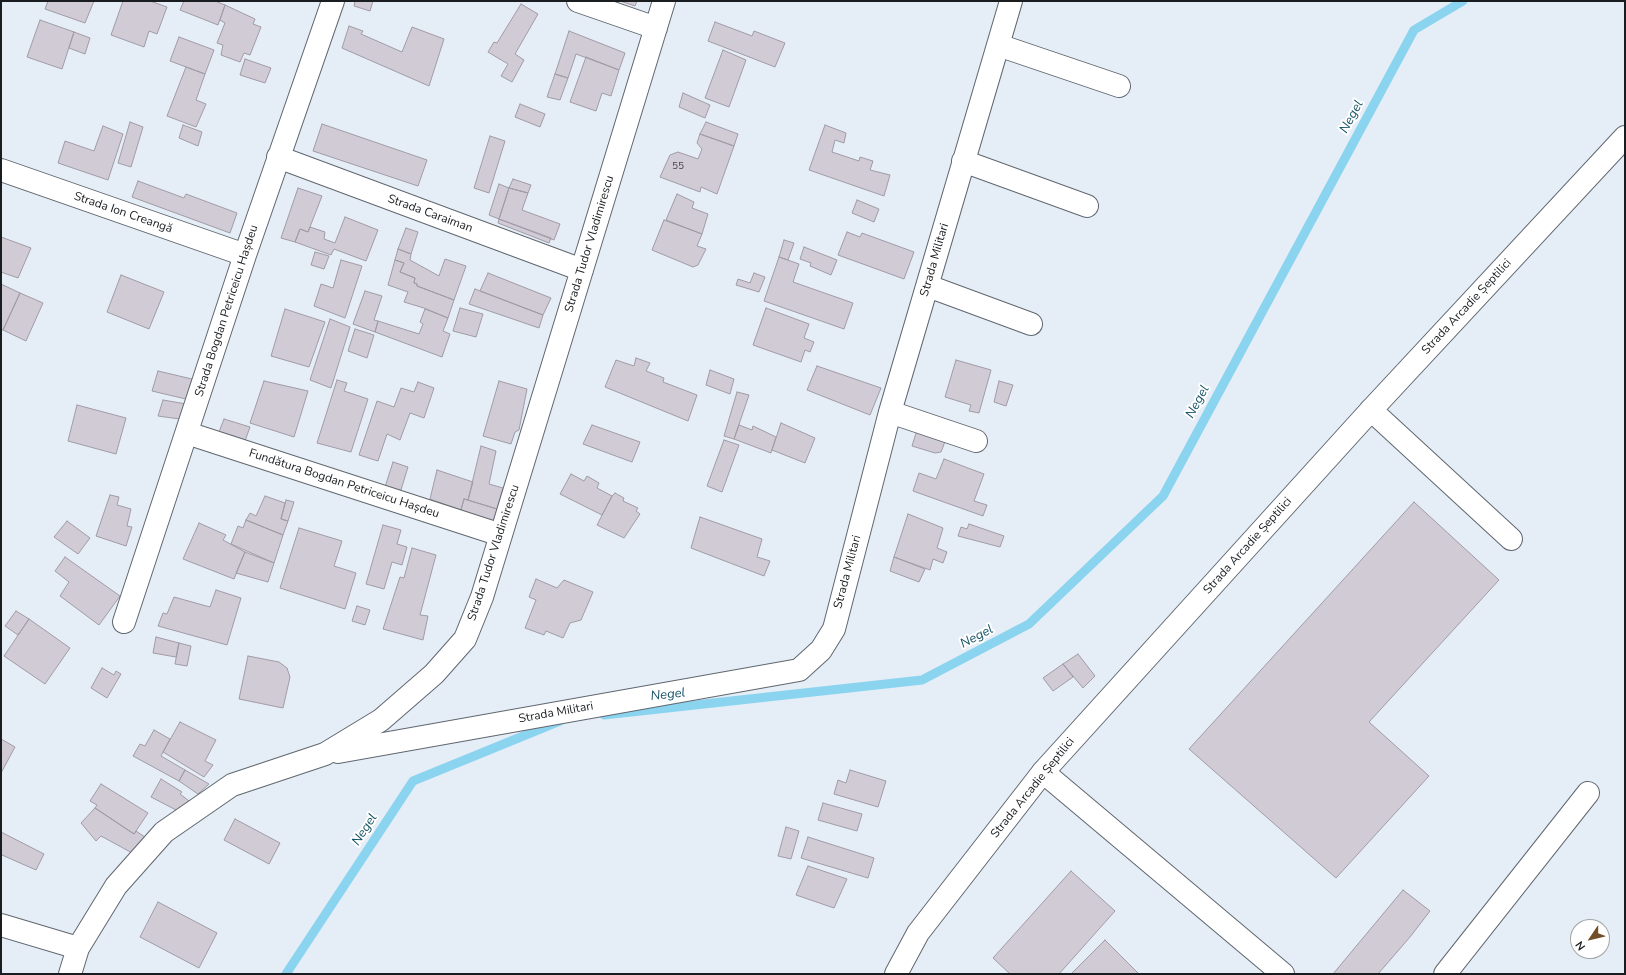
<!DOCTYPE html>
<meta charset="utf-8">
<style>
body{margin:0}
#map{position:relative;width:1626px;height:975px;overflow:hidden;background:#e5edf6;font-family:"Nunito Sans",sans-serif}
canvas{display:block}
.frame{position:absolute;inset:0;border:2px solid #1a1d20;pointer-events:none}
.north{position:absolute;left:1570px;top:919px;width:40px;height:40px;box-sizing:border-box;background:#fff;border:1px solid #a3a5a6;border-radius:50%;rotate:235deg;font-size:11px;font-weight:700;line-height:16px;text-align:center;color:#1a1d20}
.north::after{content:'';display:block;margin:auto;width:14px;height:18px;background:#724e28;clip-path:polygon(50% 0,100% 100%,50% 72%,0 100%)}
</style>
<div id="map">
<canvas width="1626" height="975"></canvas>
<div class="frame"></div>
<div class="north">N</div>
</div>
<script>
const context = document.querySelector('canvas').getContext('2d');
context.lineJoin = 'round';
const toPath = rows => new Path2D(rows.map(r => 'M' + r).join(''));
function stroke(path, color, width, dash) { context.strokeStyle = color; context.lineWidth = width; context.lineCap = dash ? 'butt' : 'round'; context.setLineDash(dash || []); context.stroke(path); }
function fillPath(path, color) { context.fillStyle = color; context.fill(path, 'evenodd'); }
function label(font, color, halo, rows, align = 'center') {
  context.font = font + ' "Nunito Sans",sans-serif'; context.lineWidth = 4; context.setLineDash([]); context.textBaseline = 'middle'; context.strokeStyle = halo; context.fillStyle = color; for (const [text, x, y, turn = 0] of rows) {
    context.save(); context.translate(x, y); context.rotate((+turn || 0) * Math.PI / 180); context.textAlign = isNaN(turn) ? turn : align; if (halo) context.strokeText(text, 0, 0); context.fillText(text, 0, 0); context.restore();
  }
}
stroke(toPath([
 [604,715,922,680,1029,624,1163,496,1414,30,1463,1],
 [286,974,413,781,560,721]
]), '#8bd4f0', 9);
const building = toPath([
 [48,1,94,1,85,23,45,9,48,1],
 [123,1,150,1,167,7,157,34,149,31,144,47,111,35,123,1],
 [184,1,215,1,225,5,218,25,180,10,184,1],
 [355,1,373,1,370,11,354,6,355,1],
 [620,1,637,1,635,6,620,1],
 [521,4,538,14,515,54,524,60,512,82,501,76,508,64,488,52,494,42,497,43,521,4],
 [225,5,255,19,253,24,261,27,250,55,244,53,240,62,221,55,223,45,217,43,225,23,220,20,225,5],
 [40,20,74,32,62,69,27,57,40,20],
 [715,22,752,36,754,31,785,43,775,67,708,41,715,22],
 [349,26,363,31,361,34,402,52,412,27,444,39,429,86,342,48,349,26],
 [569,31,625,53,619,70,576,54,568,78,555,74,569,31],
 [74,32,90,38,85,54,69,48,74,32],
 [179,37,214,50,205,74,170,61,179,37],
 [723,50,746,60,729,107,705,98,723,50],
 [586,57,619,70,611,96,602,93,596,111,570,102,586,57],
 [245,59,271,68,265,83,240,75,245,59],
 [186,67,205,74,196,100,206,104,196,127,167,116,186,67],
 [555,74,568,78,560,100,547,97,555,74],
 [683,93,710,105,705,118,679,107,683,93],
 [520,104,545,114,540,127,515,117,520,104],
 [130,122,143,127,131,167,118,163,130,122],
 [706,122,738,134,734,146,700,134,706,122],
 [322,124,427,160,418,186,313,151,322,124],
 [183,125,202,132,198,146,179,138,183,125],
 [825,125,846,133,844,143,835,140,832,152,859,161,860,157,873,161,870,170,890,175,884,196,809,170,825,125],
 [103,126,123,134,108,180,58,163,65,141,94,151,103,126],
 [700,134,734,146,717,194,701,187,700,192,660,177,670,155,678,152,698,159,702,149,697,143,700,134],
 [490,136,505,141,489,193,474,188,490,136],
 [513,179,531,185,528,193,509,188,513,179],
 [138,181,184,198,186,194,237,213,230,233,132,197,138,181],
 [499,184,509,188,499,219,489,215,499,184],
 [298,188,322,196,308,232,300,229,295,242,281,238,298,188],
 [509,188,528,193,522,210,560,224,554,240,499,219,509,188],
 [677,194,694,202,692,208,708,214,702,234,666,220,677,194],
 [857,200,879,209,874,222,852,213,857,200],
 [345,217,378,230,366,261,334,249,331,255,295,242,300,229,308,232,310,227,325,232,324,239,335,243,345,217],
 [499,219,551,238,549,243,498,223,499,219],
 [664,220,702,234,697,246,706,249,698,265,693,267,652,250,664,220],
 [406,228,418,232,411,254,398,249,406,228],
 [847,232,860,237,862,233,914,252,904,279,838,255,847,232],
 [1,237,31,248,18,278,1,272,1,237],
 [784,240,794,243,788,260,779,257,784,240],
 [804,247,837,260,831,275,810,266,811,263,800,259,804,247],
 [398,249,411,254,410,260,439,276,445,259,466,266,454,300,417,286,417,284,414,283,415,278,400,272,404,263,395,260,398,249],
 [315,252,329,256,324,269,311,265,315,252],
 [779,257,799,264,793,282,853,303,844,329,764,301,779,257],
 [341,260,362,266,345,318,314,306,321,284,333,288,341,260],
 [395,260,404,263,400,272,415,278,414,283,417,284,417,286,454,300,448,318,424,308,404,302,408,292,388,285,395,260],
 [488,273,551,298,543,315,480,291,488,273],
 [754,273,765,277,759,292,736,285,738,279,750,283,754,273],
 [121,275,164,292,149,329,107,312,121,275],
 [1,284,20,293,3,330,1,330,1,284],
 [475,289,543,315,539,328,469,304,475,289],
 [365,291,382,296,374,320,378,321,375,332,353,324,365,291],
 [20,293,43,303,26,341,3,330,20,293],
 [460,308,483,314,476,337,453,331,460,308],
 [766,308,809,324,804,338,814,342,810,352,805,350,801,362,753,345,766,308],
 [285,309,325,322,309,367,271,356,285,309],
 [425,309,448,318,443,331,450,334,442,357,375,332,378,321,419,334,423,324,420,322,425,309],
 [330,319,350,327,331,388,310,380,330,319],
 [355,329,374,335,367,358,348,351,355,329],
 [636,358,650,363,646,371,664,378,663,382,697,395,688,421,605,387,616,360,634,366,636,358],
 [956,360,991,370,979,413,969,411,971,405,945,397,956,360],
 [817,366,881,388,870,415,807,390,817,366],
 [710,370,734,379,730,394,706,385,710,370],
 [158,371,192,379,186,399,152,391,158,371],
 [337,380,347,383,344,391,368,399,351,452,317,443,337,380],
 [264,381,308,391,294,437,250,423,264,381],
 [499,381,527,389,519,430,515,432,511,444,483,436,499,381],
 [999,381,1013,385,1006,406,994,402,999,381],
 [418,382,434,388,424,418,410,413,400,440,387,434,378,461,359,455,377,401,394,407,401,388,414,392,418,382],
 [737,392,749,395,734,439,724,436,737,392],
 [163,400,192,405,187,420,158,416,163,400],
 [77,405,126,418,116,454,68,441,77,405],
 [224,419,250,427,245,441,219,432,224,419],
 [781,423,815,438,805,463,772,450,781,423],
 [592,425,640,442,632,462,583,444,592,425],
 [739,425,752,430,753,426,776,437,771,453,734,439,739,425],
 [917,430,946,439,941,452,935,453,912,446,917,430],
 [724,440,739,445,722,492,707,486,724,440],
 [481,446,496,451,489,484,503,488,497,509,468,500,481,446],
 [944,459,984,474,974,501,987,505,983,516,913,491,919,473,936,479,944,459],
 [393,462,408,467,400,493,385,487,393,462],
 [437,470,473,482,468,500,464,499,461,510,430,499,437,470],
 [571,474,584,481,587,476,599,483,597,488,612,496,602,515,560,494,571,474],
 [615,493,624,498,623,501,638,508,636,511,640,514,624,538,597,525,612,496,615,493],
 [110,495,119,497,117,505,131,509,127,526,132,527,126,546,96,536,110,495],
 [265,496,285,503,281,519,288,521,283,535,246,520,250,513,256,516,265,496],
 [464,499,497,509,492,526,459,516,464,499],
 [286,500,294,502,288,521,281,519,286,500],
 [1414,502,1499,580,1369,722,1429,776,1336,878,1189,749,1414,502],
 [908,514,943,528,937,548,947,552,943,563,933,559,930,570,894,557,908,514],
 [700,517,762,539,757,557,770,561,764,576,691,548,700,517],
 [246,520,283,535,274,563,231,544,238,526,243,528,246,520],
 [67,521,90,538,78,554,54,537,67,521],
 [199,523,226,535,223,540,245,552,234,579,183,559,199,523],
 [969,524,1004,536,1000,547,958,536,961,527,967,529,969,524],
 [383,525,401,530,397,544,407,547,402,565,392,562,384,589,366,584,383,525],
 [299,528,342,541,334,566,356,573,345,609,280,588,299,528],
 [412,548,436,555,420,615,428,616,423,640,383,629,400,577,404,578,412,548],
 [245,552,274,563,268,582,236,573,245,552],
 [65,557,120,596,99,625,60,596,69,582,55,571,65,557],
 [894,557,925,569,919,582,890,571,894,557],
 [536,579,557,588,564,580,593,592,581,620,570,623,563,638,546,631,544,635,525,628,536,600,529,597,536,579],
 [216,590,241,598,227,645,158,626,163,613,167,614,174,597,210,607,216,590],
 [357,606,370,610,365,625,352,621,357,606],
 [16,611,29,619,18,635,5,626,16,611],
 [29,619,70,648,45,684,4,656,29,619],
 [156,637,179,643,176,657,153,653,156,637],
 [179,643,191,646,187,666,175,664,179,643],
 [1078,654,1095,676,1083,688,1063,664,1078,654],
 [248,656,279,662,287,668,290,677,283,708,239,699,248,656],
 [1063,664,1073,677,1053,691,1043,678,1063,664],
 [102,668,114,675,116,671,121,674,107,698,91,688,102,668],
 [180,722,216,740,205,761,213,765,204,777,163,752,180,722],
 [154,730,170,739,161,756,185,770,179,781,133,756,140,744,145,746,154,730],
 [1,739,15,747,1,773,1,739],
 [185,770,209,784,198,794,179,781,185,770],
 [850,770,886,781,878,807,834,794,838,780,846,783,850,770],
 [161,779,182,792,180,794,189,801,178,811,151,797,161,779],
 [101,784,148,813,134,834,95,808,97,805,90,801,101,784],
 [823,803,862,814,857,831,818,820,823,803],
 [95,808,134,834,136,831,145,837,134,854,101,836,96,841,81,823,95,808],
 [235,819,280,843,269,864,224,840,235,819],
 [786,827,799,831,791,859,778,856,786,827],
 [1,832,44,854,36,870,2,855,1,857,1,832],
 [808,837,874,858,868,878,801,858,808,837],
 [808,866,847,879,834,908,796,895,808,866],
 [1071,871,1115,911,1059,974,1010,974,993,958,1071,871],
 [1403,890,1430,911,1410,937,1378,974,1333,974,1403,890],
 [158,902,217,933,199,968,140,937,158,902],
 [1105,940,1139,974,1071,974,1105,940]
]);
fillPath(building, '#d0cbd5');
stroke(building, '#a09ba5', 1);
const minor = toPath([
 [578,1,656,28],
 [998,45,1119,86],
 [278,157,582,270],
 [963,161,1087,206],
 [1,170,245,255],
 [928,286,1031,324],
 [1371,410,1511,539],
 [890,412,976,441],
 [187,433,501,535],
 [124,622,245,255,333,1],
 [338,752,799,670,821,650,834,629,890,412,1011,1],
 [1043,772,1283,974],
 [1,925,78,948],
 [70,974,78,948,116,886,164,832,232,785,325,754,381,720,434,674,465,639,482,597,664,1],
 [1445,974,1588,793]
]);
const major = toPath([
 [896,974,918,933,1043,772,1371,410,1625,137]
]);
stroke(minor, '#60676f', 24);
stroke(major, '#60676f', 24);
stroke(minor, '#fff', 22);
stroke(major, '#fff', 22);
label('10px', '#48484d', null, [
 ["55",678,167]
]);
label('12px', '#1a1d20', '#fff', [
 ["Strada Ion Creangă",123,213,19],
 ["Strada Caraiman",430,214,20],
 ["Strada Tudor Vladimirescu",590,244,-73],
 ["Strada Militari",935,260,-74],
 ["Strada Arcadie Șeptilici",1467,307,-47],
 ["Strada Bogdan Petriceicu Hașdeu",227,311,-72],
 ["Fundătura Bogdan Petriceicu Hașdeu",344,484,18],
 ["Strada Arcadie Șeptilici",1248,546,-48],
 ["Strada Tudor Vladimirescu",494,553,-72],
 ["Strada Militari",848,572,-75],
 ["Strada Militari",556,713,-10],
 ["Strada Arcadie Șeptilici",1033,788,-51]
]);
label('italic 13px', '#165366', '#fff', [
 ["Negel",1352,117,-62],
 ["Negel",1198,402,-62],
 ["Negel",977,637,-28],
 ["Negel",668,695,-6],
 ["Negel",365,830,-57]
]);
</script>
